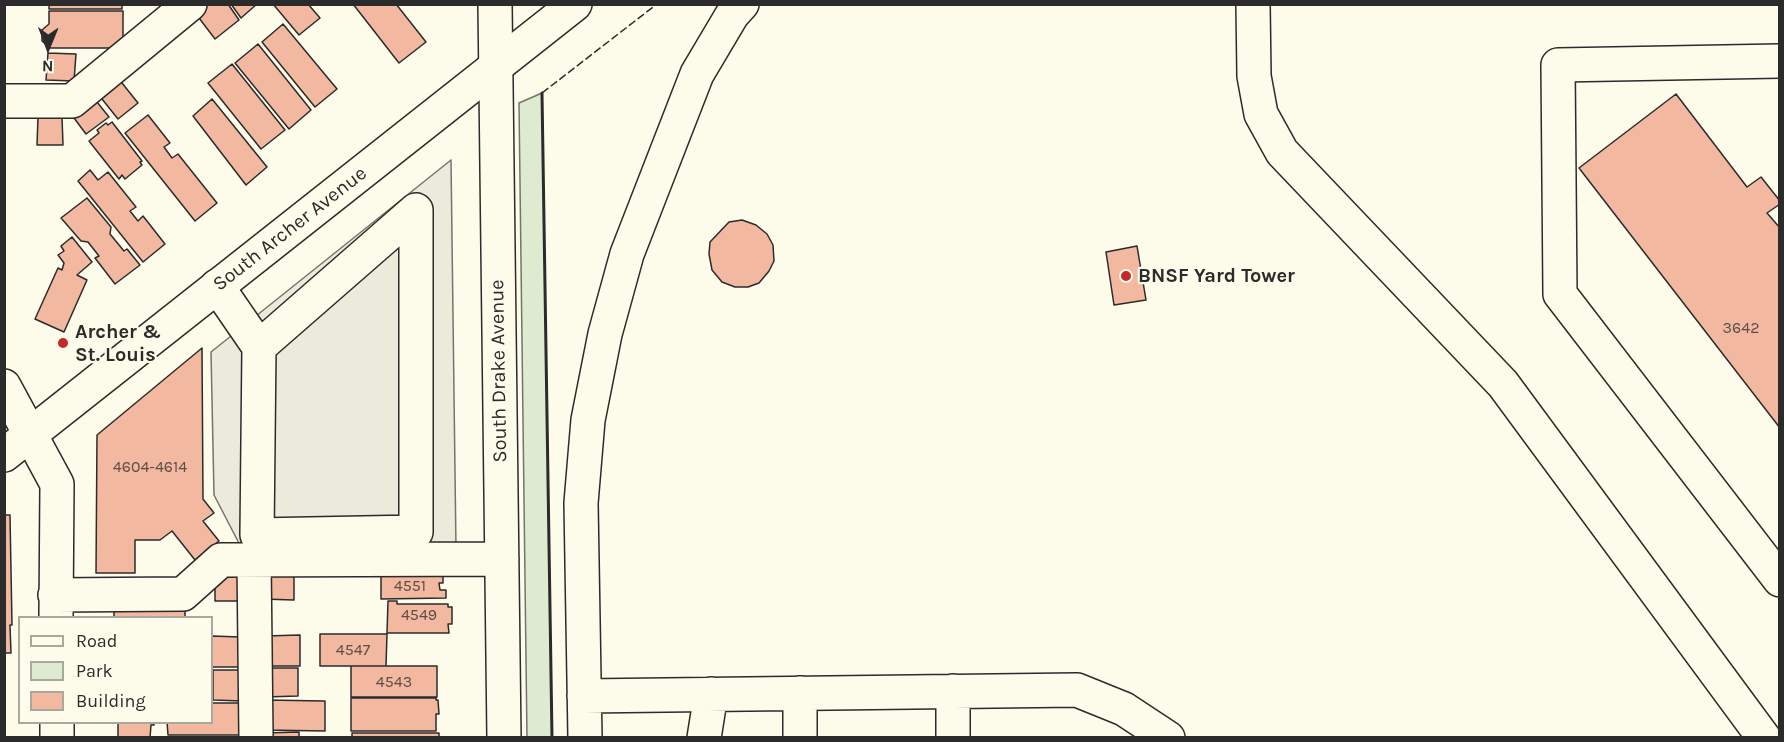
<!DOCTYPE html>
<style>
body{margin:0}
#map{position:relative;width:1784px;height:742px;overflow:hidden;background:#fdfbea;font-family:Karla,sans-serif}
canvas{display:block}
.frame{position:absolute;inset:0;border:6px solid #2b2b2b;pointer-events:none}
.legend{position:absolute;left:18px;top:616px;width:195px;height:108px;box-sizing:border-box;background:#fdfbea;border:2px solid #a9a89e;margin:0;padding:8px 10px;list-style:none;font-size:18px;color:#2b2b2b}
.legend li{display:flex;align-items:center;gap:12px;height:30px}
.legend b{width:30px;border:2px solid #a9a89e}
.north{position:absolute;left:18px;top:18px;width:60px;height:60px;-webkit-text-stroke:4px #fdfbea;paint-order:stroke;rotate:181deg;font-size:16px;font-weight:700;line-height:24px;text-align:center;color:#2b2b2b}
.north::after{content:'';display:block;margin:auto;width:21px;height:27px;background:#2b2b2b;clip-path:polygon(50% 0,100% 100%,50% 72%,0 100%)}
</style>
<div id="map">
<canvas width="1784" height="742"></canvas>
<div class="frame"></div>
<ul class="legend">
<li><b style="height:8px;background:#fdfbea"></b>Road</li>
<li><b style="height:16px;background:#deebd1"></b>Park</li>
<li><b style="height:16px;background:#f2b8a0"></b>Building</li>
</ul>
<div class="north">N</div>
</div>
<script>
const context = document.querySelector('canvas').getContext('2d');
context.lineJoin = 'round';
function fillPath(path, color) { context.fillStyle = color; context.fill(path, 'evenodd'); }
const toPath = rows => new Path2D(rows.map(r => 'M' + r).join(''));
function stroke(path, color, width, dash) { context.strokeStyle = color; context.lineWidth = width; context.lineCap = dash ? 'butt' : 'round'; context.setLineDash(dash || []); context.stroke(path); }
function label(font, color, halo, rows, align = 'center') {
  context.font = font + ' Karla,sans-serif'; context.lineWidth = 4.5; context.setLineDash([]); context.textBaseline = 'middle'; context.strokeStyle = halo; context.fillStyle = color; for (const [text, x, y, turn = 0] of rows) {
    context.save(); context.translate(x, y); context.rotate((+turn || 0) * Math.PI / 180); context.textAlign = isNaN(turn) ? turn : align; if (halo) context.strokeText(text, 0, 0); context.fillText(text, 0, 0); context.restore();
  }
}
const green = toPath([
 [542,93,552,737,527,738,519,103,542,93]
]);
fillPath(green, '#deebd1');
stroke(green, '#74746e', 1.5);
const parking = toPath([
 [451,160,456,549,242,549,214,495,211,352,451,160]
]);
fillPath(parking, '#eceadb');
stroke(parking, '#74746e', 1.5);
const building = toPath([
 [49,4,122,4,122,9,49,9,49,4],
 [208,4,228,4,239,20,215,39,196,14,208,4],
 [231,4,257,4,241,18,231,4],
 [273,4,308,4,320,18,299,35,273,4],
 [353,4,396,4,426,42,399,63,353,4],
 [49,11,123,11,123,42,116,48,50,48,42,41,42,30,49,24,49,11],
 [283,24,337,89,315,107,262,42,283,24],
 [258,44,311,110,289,129,235,63,258,44],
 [48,53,76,54,74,81,46,80,48,53],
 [232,64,285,130,261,149,208,83,232,64],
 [118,78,138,103,118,119,98,94,118,78],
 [1676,94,1747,187,1761,177,1780,201,1780,204,1767,213,1780,228,1780,428,1579,168,1676,94],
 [93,97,109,117,86,134,71,114,93,97],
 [212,99,267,167,246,185,193,116,212,99],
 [148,115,170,143,164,147,172,158,178,154,217,203,195,221,125,133,148,115],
 [38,117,62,117,63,145,37,145,38,117],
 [112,122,142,161,140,162,142,165,125,179,122,175,119,179,89,141,99,133,97,130,106,123,108,125,112,122],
 [90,170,98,180,108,172,136,207,130,211,138,221,143,216,165,244,143,262,78,181,90,170],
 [87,198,111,227,110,234,124,251,127,249,140,265,115,284,95,258,99,256,88,242,81,241,61,218,87,198],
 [742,220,756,225,767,234,773,245,774,261,769,271,759,283,748,287,735,287,722,282,712,270,709,254,710,242,729,222,742,220],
 [72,237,92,262,77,275,87,280,64,332,35,319,58,268,62,270,64,263,58,255,64,251,61,246,72,237],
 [1137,246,1146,300,1114,305,1106,252,1137,246],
 [202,348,203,499,214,513,203,521,219,541,195,560,172,531,160,540,135,540,135,573,96,573,97,435,202,348],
 [4,515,10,515,12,625,10,625,11,653,4,653,4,515],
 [263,570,294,570,294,600,262,599,263,570],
 [381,570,443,574,443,583,439,583,440,590,446,590,446,598,381,599,381,570],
 [215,573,242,573,242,601,215,601,215,573],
 [388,601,397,601,397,604,448,604,448,607,452,607,452,624,448,624,449,633,387,633,388,601],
 [185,603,185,618,114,618,114,604,185,603],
 [320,634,387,634,386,666,320,666,320,634],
 [300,635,300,666,265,666,265,636,300,635],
 [212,636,240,637,239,667,212,667,212,636],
 [351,666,437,666,437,697,351,697,351,666],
 [264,668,298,668,298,696,264,697,264,668],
 [213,670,242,670,242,701,213,700,213,670],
 [351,698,436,698,436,700,438,700,439,714,436,714,436,731,351,731,351,698],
 [265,700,325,701,325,731,265,730,265,700],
 [212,703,239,703,239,735,168,735,167,722,212,722,212,703],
 [118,722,154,722,154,725,151,725,150,738,118,737,118,722],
 [299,732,299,738,264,738,264,733,299,732],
 [352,733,439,733,439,738,352,738,352,733]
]);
fillPath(building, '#f2b8a0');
stroke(building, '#2b2b2b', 1.5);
const minor = toPath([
 [495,4,504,738],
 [1253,4,1254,76,1261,114,1282,152,1503,384,1764,738],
 [1780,61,1558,65,1560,294,1780,580],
 [4,101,72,101,190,4],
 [217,286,259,347,416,210,416,532,257,535,259,347],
 [4,386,57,484,56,616],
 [254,560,256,738],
 [55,595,183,594,221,560,502,559],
 [800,693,800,738],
 [584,696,1077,690,1124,709,1168,738],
 [57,722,57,738],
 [585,738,581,503,588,420,605,334,627,254,697,74,732,15,742,4],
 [704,738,711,694],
 [953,738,953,691]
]);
const major = toPath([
 [4,455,575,4]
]);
stroke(minor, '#2b2b2b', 36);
stroke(major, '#2b2b2b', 36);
stroke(minor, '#fdfbea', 33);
stroke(major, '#fdfbea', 33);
stroke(toPath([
 [542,93,657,4]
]), '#2b2b2b', 1.5, [8, 3]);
stroke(toPath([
 [542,93,552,738]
]), '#2b2b2b', 3);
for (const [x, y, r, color] of [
 [1126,276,6,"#c62828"],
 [63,343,6,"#c62828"]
]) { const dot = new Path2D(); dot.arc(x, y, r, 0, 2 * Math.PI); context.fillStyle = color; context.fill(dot); stroke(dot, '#fdfbea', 2); }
label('16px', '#5d4e48', null, [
 ["3642",1741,328],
 ["4604-4614",150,467],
 ["4551",410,586],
 ["4549",419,615],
 ["4547",353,650],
 ["4543",394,682]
]);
label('20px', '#2b2b2b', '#fdfbea', [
 ["South Archer Avenue",290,229,-38],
 ["South Drake Avenue",499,371,-91]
]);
label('bold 20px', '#2b2b2b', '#fdfbea', [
 ["BNSF Yard Tower",1138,276],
 ["Archer &",75,332],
 ["St. Louis",75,355]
], 'left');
</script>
